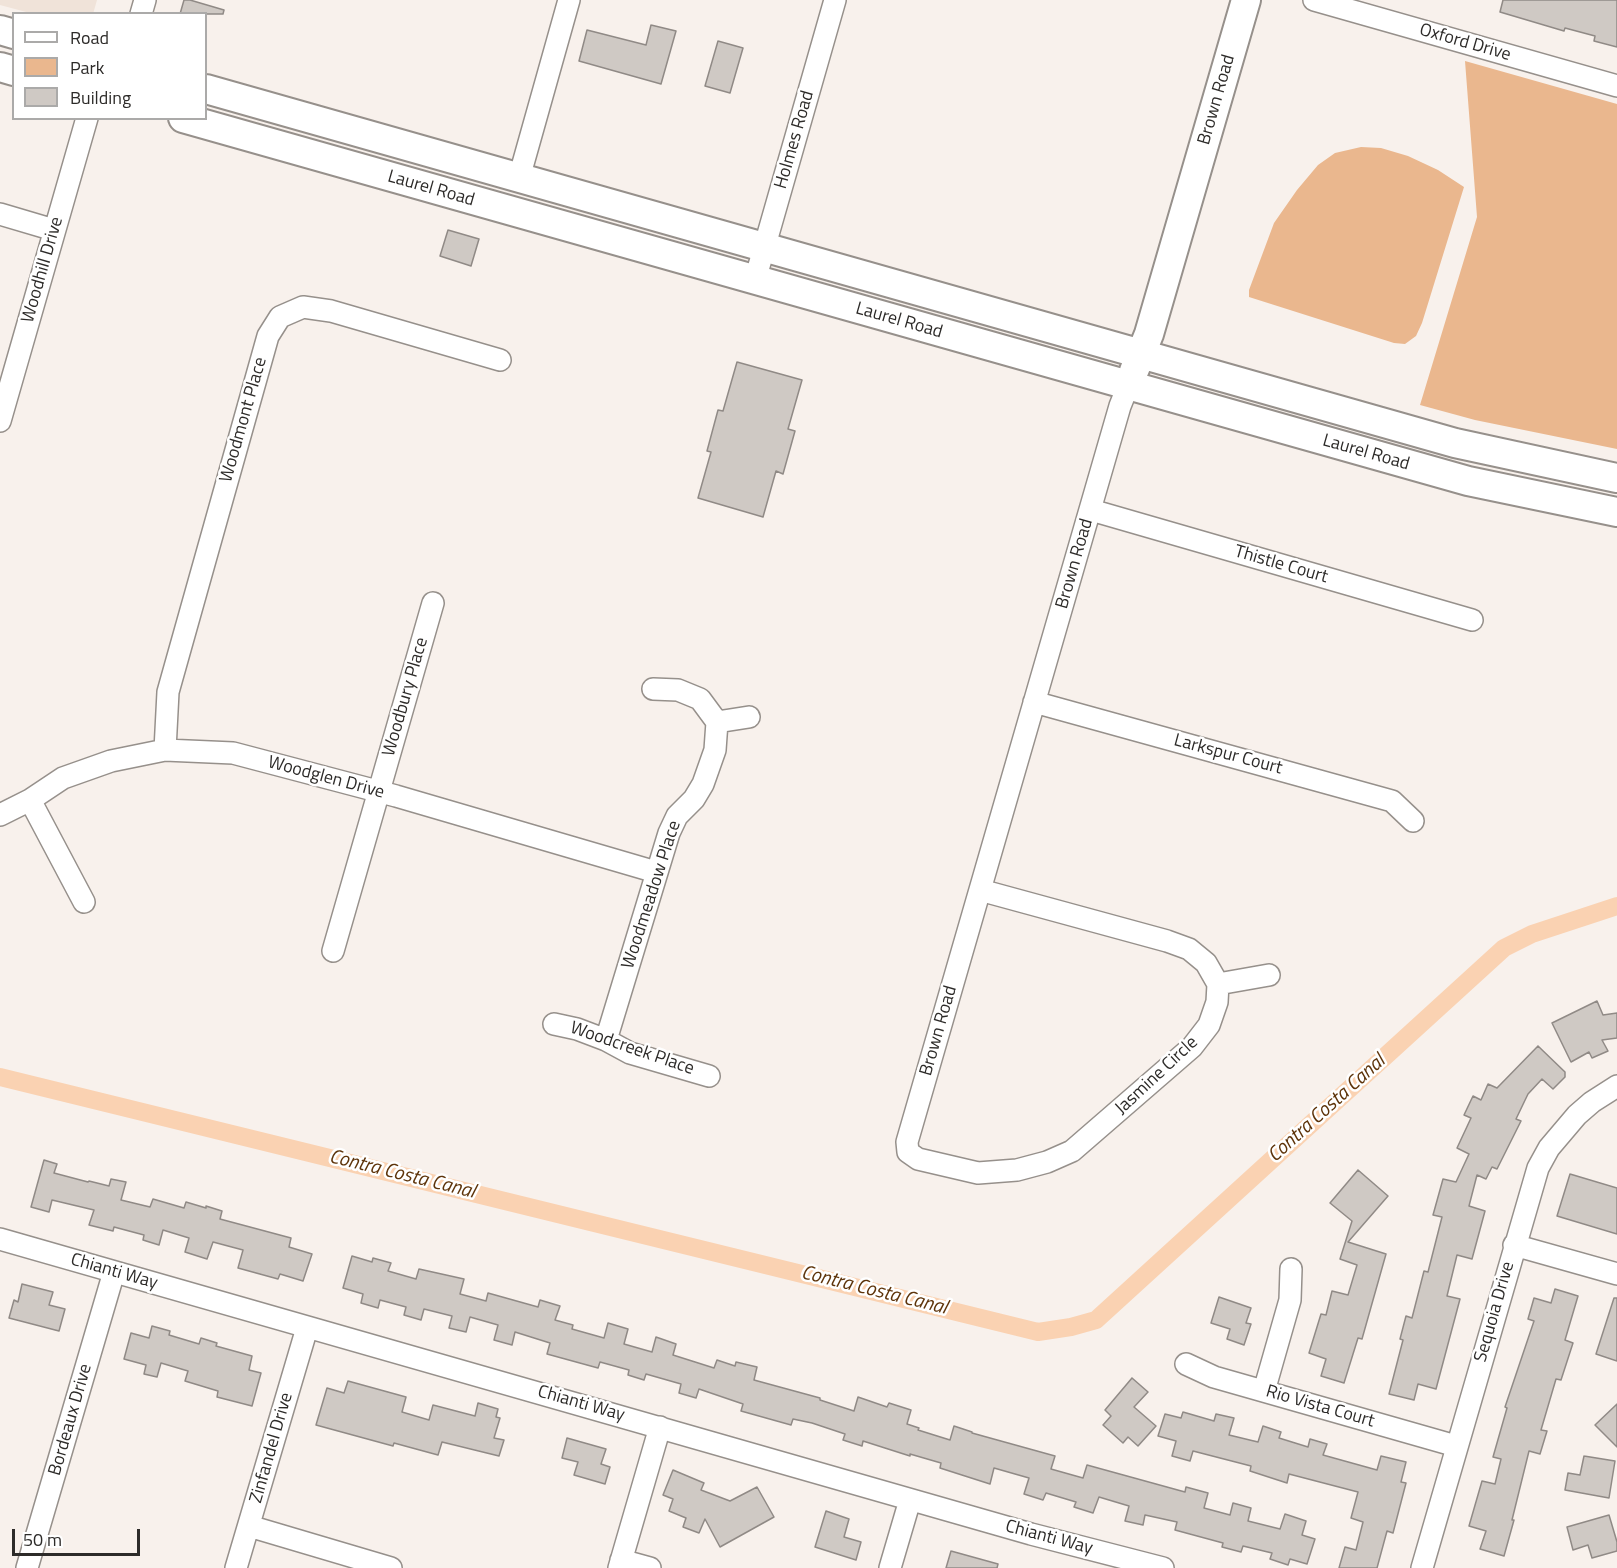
<!DOCTYPE html>
<style>
body{margin:0}
#map{position:relative;width:1617px;height:1568px;overflow:hidden;background:#f8f1ec;font-family:"Titillium Web",sans-serif}
canvas{display:block}
.legend{position:absolute;left:12px;top:12px;width:195px;height:108px;box-sizing:border-box;background:#fff;border:2px solid #abaaa9;margin:0;padding:8px 10px;list-style:none;font-size:18px;color:#2d2b29}
.legend li{display:flex;align-items:center;gap:12px;height:30px}
.legend b{width:30px;border:2px solid #abaaa9}
.scale{position:absolute;left:12px;top:1529px;width:128px;height:27px;box-sizing:border-box;border:3px solid #2d2b29;border-top:0;padding-left:8px;font-size:18px;line-height:21px;white-space:nowrap;color:#2d2b29;-webkit-text-stroke:4px #fff;paint-order:stroke}
</style>
<div id="map">
<canvas width="1617" height="1568"></canvas>
<ul class="legend">
<li><b style="height:8px;background:#fff"></b>Road</li>
<li><b style="height:16px;background:#eab78e"></b>Park</li>
<li><b style="height:16px;background:#cfc9c4"></b>Building</li>
</ul>
<div class="scale">50 m</div>
</div>
<script>
const context = document.querySelector('canvas').getContext('2d');
context.lineJoin = 'round';
function fillPath(path, color) { context.fillStyle = color; context.fill(path, 'evenodd'); }
const toPath = rows => new Path2D(rows.map(r => 'M' + r).join(''));
function stroke(path, color, width, dash) { context.strokeStyle = color; context.lineWidth = width; context.lineCap = dash ? 'butt' : 'round'; context.setLineDash(dash || []); context.stroke(path); }
function label(font, color, halo, rows, align = 'center') {
  context.font = font + ' "Titillium Web",sans-serif'; context.lineWidth = 5; context.setLineDash([]); context.textBaseline = 'middle'; context.strokeStyle = halo; context.fillStyle = color; for (const [text, x, y, turn = 0] of rows) {
    context.save(); context.translate(x, y); context.rotate((+turn || 0) * Math.PI / 180); context.textAlign = isNaN(turn) ? turn : align; if (halo) context.strokeText(text, 0, 0); context.fillText(text, 0, 0); context.restore();
  }
}
fillPath(toPath([
 [0,0,97,0,93,14,30,13,0,5]
]), '#f0e3d9');
fillPath(toPath([
 [1465,61,1617,104,1617,449,1475,420,1420,405,1477,217],
 [1361,147,1381,148,1408,156,1438,170,1464,187,1422,323,1416,336,1405,344,1394,343,1249,297,1249,290,1274,223,1297,190,1318,165,1335,153]
]), '#eab78e');
stroke(toPath([
 [0,1077,1038,1332,1071,1327,1096,1320,1504,948,1532,934,1617,906]
]), '#fad2b2', 18);
const building = toPath([
 [184,0,190,0,224,10,223,14,180,14,184,0],
 [1503,0,1617,0,1617,47,1594,41,1595,36,1565,28,1564,31,1500,12,1503,0],
 [651,25,676,31,661,84,579,61,587,30,646,45,651,25],
 [718,41,743,48,730,93,705,86,718,41],
 [448,230,479,239,471,266,440,256,448,230],
 [737,362,802,380,788,429,795,431,783,474,776,471,763,517,698,498,711,452,707,451,718,410,723,411,737,362],
 [1597,1001,1603,1015,1617,1013,1617,1038,1602,1040,1608,1051,1592,1058,1589,1052,1571,1062,1552,1023,1597,1001],
 [1538,1046,1565,1072,1565,1077,1553,1089,1542,1079,1528,1094,1516,1119,1521,1121,1497,1169,1492,1167,1486,1179,1477,1175,1469,1206,1485,1211,1472,1259,1457,1255,1447,1296,1460,1299,1436,1389,1418,1384,1414,1400,1389,1394,1403,1340,1400,1339,1406,1316,1412,1318,1424,1271,1428,1272,1442,1217,1433,1215,1443,1179,1456,1182,1469,1154,1457,1148,1471,1118,1464,1115,1473,1096,1481,1100,1488,1084,1497,1088,1538,1046],
 [44,1160,57,1164,54,1173,88,1182,89,1181,109,1186,111,1179,126,1182,121,1200,150,1207,153,1199,184,1208,186,1202,206,1208,206,1206,222,1211,220,1219,291,1238,289,1247,312,1254,303,1281,280,1274,278,1279,238,1268,243,1250,213,1242,207,1259,185,1252,189,1238,163,1230,159,1245,143,1240,144,1235,114,1227,113,1231,89,1225,94,1210,52,1200,49,1212,31,1207,44,1160],
 [1358,1170,1388,1196,1348,1242,1386,1254,1362,1339,1358,1338,1344,1383,1321,1376,1326,1359,1309,1353,1321,1314,1326,1315,1332,1291,1348,1295,1357,1265,1340,1259,1352,1221,1330,1203,1358,1170],
 [1570,1174,1617,1188,1617,1234,1557,1216,1570,1174],
 [352,1256,372,1262,373,1258,391,1263,388,1271,416,1279,419,1269,464,1279,460,1294,486,1301,488,1293,538,1307,540,1300,560,1306,555,1320,573,1325,572,1329,604,1338,608,1323,628,1329,624,1344,652,1352,656,1337,676,1344,673,1355,714,1368,717,1360,735,1366,736,1362,757,1367,754,1380,820,1398,820,1400,854,1411,858,1397,887,1407,889,1403,911,1410,907,1424,919,1428,918,1430,950,1440,954,1426,972,1432,972,1433,1055,1456,1051,1469,1083,1478,1087,1465,1185,1492,1186,1487,1208,1493,1204,1508,1230,1515,1233,1503,1251,1508,1248,1521,1280,1529,1285,1514,1306,1521,1302,1535,1315,1539,1307,1564,1290,1559,1288,1565,1270,1559,1272,1553,1243,1546,1241,1552,1222,1547,1223,1543,1175,1530,1177,1522,1145,1515,1143,1525,1125,1521,1129,1506,1099,1497,1093,1513,1074,1507,1076,1502,1046,1493,1043,1500,1024,1494,1029,1478,994,1468,990,1484,940,1468,941,1463,910,1454,910,1456,863,1441,862,1446,843,1440,845,1434,812,1423,793,1419,791,1425,741,1411,743,1404,699,1389,696,1398,679,1393,681,1384,646,1374,644,1380,628,1375,629,1370,600,1362,598,1368,547,1354,550,1343,515,1332,512,1345,494,1340,498,1325,470,1317,466,1332,449,1328,452,1316,424,1309,421,1320,404,1315,406,1307,380,1300,378,1308,361,1303,363,1294,343,1288,352,1256],
 [22,1284,53,1292,49,1305,65,1309,59,1331,9,1318,14,1300,18,1302,22,1284],
 [1555,1289,1578,1296,1565,1340,1573,1343,1561,1380,1556,1379,1541,1430,1547,1431,1540,1454,1529,1451,1512,1520,1514,1520,1504,1556,1480,1549,1486,1531,1469,1526,1482,1481,1495,1484,1501,1459,1493,1457,1507,1408,1505,1407,1534,1321,1528,1319,1534,1298,1551,1303,1555,1289],
 [1219,1297,1251,1308,1246,1323,1251,1324,1244,1345,1227,1339,1230,1329,1211,1323,1219,1297],
 [1614,1298,1617,1298,1617,1361,1596,1354,1614,1298],
 [152,1326,170,1331,169,1335,199,1344,201,1338,217,1343,216,1346,252,1356,249,1370,261,1373,252,1406,217,1397,218,1391,185,1381,188,1371,161,1363,157,1377,144,1374,146,1365,124,1359,131,1333,149,1338,152,1326],
 [1132,1378,1148,1392,1134,1407,1156,1426,1138,1446,1128,1437,1123,1443,1103,1425,1111,1416,1105,1410,1132,1378],
 [348,1381,406,1397,402,1412,429,1420,433,1405,475,1416,478,1403,498,1409,496,1417,500,1418,494,1438,504,1440,499,1456,442,1442,438,1455,394,1443,393,1446,316,1425,327,1388,344,1393,348,1381],
 [1617,1404,1617,1447,1595,1425,1617,1404],
 [1183,1412,1214,1421,1216,1414,1234,1418,1229,1435,1258,1442,1263,1426,1281,1432,1279,1438,1308,1447,1310,1439,1327,1444,1323,1455,1377,1470,1381,1456,1406,1462,1401,1482,1406,1483,1393,1533,1387,1531,1377,1568,1339,1568,1345,1547,1356,1550,1363,1522,1351,1518,1358,1492,1289,1474,1287,1483,1250,1471,1251,1466,1193,1451,1190,1461,1172,1456,1176,1441,1158,1436,1165,1414,1181,1418,1183,1412],
 [567,1438,606,1449,601,1464,610,1467,605,1484,574,1475,578,1462,562,1458,567,1438],
 [1584,1456,1615,1461,1609,1498,1565,1490,1568,1473,1580,1475,1584,1456],
 [673,1470,704,1483,701,1490,730,1501,757,1487,774,1517,720,1547,705,1519,699,1533,683,1527,686,1518,669,1511,673,1499,663,1495,673,1470],
 [826,1511,849,1519,844,1537,861,1542,856,1560,815,1547,826,1511],
 [1609,1515,1617,1542,1617,1551,1592,1558,1588,1545,1573,1550,1567,1527,1609,1515],
 [951,1551,998,1564,997,1568,946,1568,951,1551]
]);
fillPath(building, '#cfc9c4');
stroke(building, '#908a86', 1.5);
const street = toPath([
 [1314,0,1617,86],
 [141,14,145,0],
 [519,178,569,0],
 [0,214,54,230],
 [755,280,835,0],
 [0,421,87,118],
 [1091,510,1472,620],
 [1034,702,1392,801,1413,821],
 [717,722,749,717],
 [165,750,168,692,268,336,280,317,303,307,331,311,500,360],
 [30,800,84,902],
 [0,815,30,800,63,778,111,761,165,750,233,753,396,796,656,872],
 [980,890,1167,941,1189,949,1206,963,1218,984,1217,1002,1209,1025,1192,1047,1072,1151,1047,1162,1017,1170,978,1173,918,1159,908,1152,907,1142,1120,406,1128,386],
 [333,951,433,603],
 [1218,984,1269,975],
 [554,1024,577,1029,606,1040,630,1053,709,1076],
 [606,1040,669,833,677,816,694,799,703,784,715,750,717,722,700,699,678,690,653,689],
 [0,1239,1031,1534,1163,1568],
 [1514,1245,1617,1274],
 [1186,1364,1214,1377,1456,1446],
 [1264,1391,1290,1300,1291,1269],
 [249,1526,391,1568],
 [621,1560,650,1568],
 [27,1568,114,1272],
 [236,1568,307,1328],
 [619,1568,660,1427],
 [890,1568,910,1500],
 [1422,1568,1538,1168,1549,1148,1577,1115,1592,1102,1617,1086]
]);
const secondary = toPath([
 [0,30,14,34],
 [0,67,14,71],
 [206,89,1455,443,1617,478],
 [183,118,1468,481,1617,512],
 [1134,371,1149,334,1246,0]
]);
stroke(street, '#96908b', 24);
stroke(secondary, '#96908b', 32);
stroke(street, '#fff', 21);
stroke(secondary, '#fff', 28);
label('18px', '#2d2b29', '#fff', [
 ["Oxford Drive",1465,43,16],
 ["Brown Road",1217,100,-74],
 ["Holmes Road",795,140,-74],
 ["Laurel Road",431,189,16],
 ["Woodhill Drive",43,270,-74],
 ["Laurel Road",899,321,16],
 ["Woodmont Place",244,420,-74],
 ["Laurel Road",1366,453,16],
 ["Brown Road",1075,564,-74],
 ["Thistle Court",1281,565,16],
 ["Woodbury Place",406,697,-74],
 ["Larkspur Court",1228,755,15],
 ["Woodglen Drive",326,778,15],
 ["Woodmeadow Place",652,895,-72],
 ["Brown Road",939,1031,-74],
 ["Woodcreek Place",632,1049,19],
 ["Jasmine Circle",1157,1076,-43],
 ["Chianti Way",114,1272,16],
 ["Sequoia Drive",1495,1312,-74],
 ["Chianti Way",581,1404,16],
 ["Rio Vista Court",1320,1407,16],
 ["Bordeaux Drive",71,1420,-74],
 ["Zinfandel Drive",272,1448,-74],
 ["Chianti Way",1049,1538,15]
]);
label('italic 20px', '#5e340a', '#fff', [
 ["Contra Costa Canal",1327,1109,-42],
 ["Contra Costa Canal",402,1175,14],
 ["Contra Costa Canal",874,1291,14]
]);
</script>
